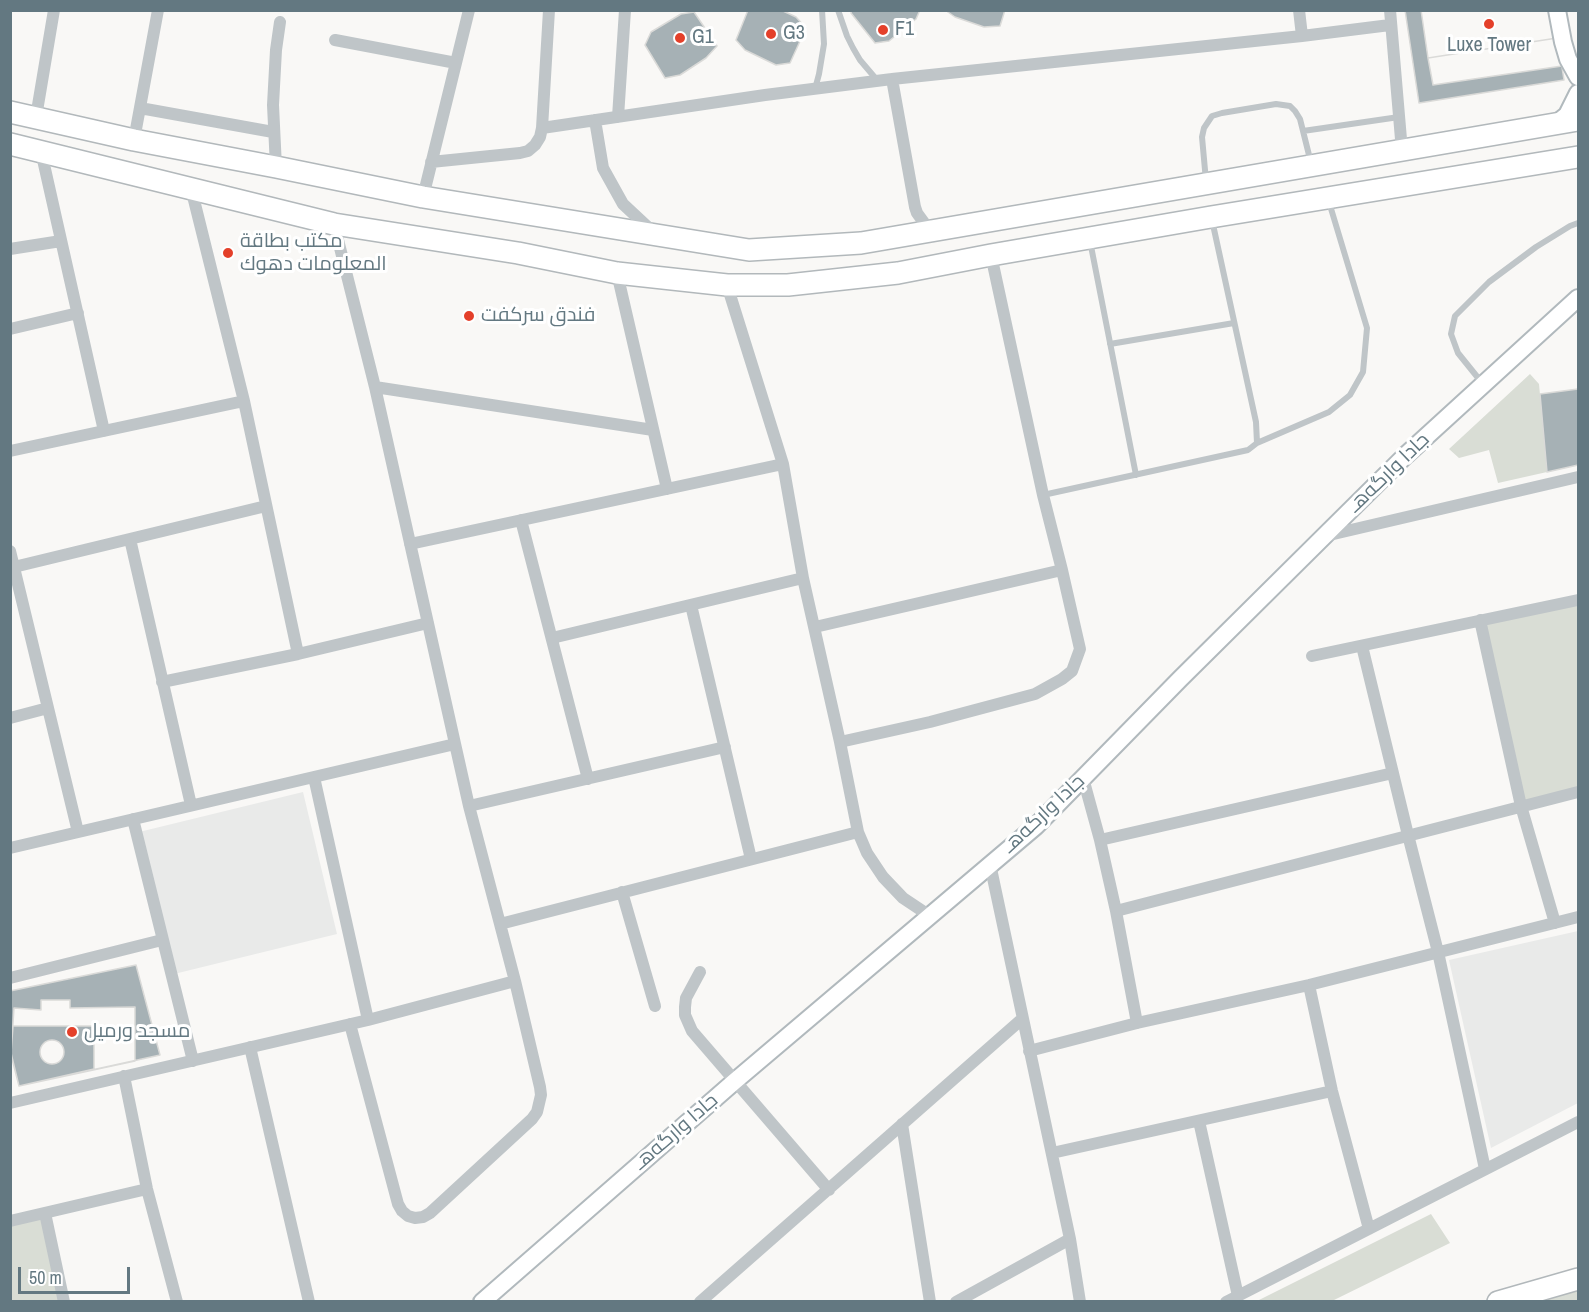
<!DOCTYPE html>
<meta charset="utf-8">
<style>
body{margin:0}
#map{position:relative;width:1589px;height:1312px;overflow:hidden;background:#f9f8f6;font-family:"Archivo Narrow",sans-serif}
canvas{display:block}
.frame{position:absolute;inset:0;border:12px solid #637881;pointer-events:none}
.scale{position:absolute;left:18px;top:1267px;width:112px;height:27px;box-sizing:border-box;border:3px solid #637881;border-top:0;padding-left:8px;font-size:18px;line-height:21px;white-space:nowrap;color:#637881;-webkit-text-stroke:4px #fff;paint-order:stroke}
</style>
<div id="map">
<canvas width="1589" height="1312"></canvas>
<div class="frame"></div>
<div class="scale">50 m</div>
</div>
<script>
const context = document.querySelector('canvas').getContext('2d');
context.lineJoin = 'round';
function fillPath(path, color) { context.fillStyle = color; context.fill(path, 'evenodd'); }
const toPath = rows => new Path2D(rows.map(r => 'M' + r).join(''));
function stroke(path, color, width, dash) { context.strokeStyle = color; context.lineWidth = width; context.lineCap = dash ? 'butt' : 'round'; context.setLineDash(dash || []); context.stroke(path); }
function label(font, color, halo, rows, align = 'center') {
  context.font = font + ' "Archivo Narrow",Cairo,sans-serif'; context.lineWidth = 6; context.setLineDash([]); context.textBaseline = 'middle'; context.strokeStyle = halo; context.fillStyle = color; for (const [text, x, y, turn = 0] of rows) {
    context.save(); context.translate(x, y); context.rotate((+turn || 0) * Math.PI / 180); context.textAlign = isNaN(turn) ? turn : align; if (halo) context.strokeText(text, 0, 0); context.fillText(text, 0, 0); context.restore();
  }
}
fillPath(toPath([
 [303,792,337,934,170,975,135,833],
 [1578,931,1578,1103,1491,1148,1449,960]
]), '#e9eae9');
fillPath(toPath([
 [1530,374,1539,384,1547,472,1498,483,1489,450,1459,458,1449,449],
 [1578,600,1578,792,1521,806,1480,620],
 [45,1213,64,1301,11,1301,10,1221],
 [1431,1214,1450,1243,1332,1301,1257,1301],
 [1578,1284,1578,1301,1492,1301]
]), '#d9ddd5');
const building = toPath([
 [748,10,781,10,796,17,806,28,790,63,776,65,745,50,736,40,748,10],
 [852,10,920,10,916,19,889,41,875,43,851,13,852,10],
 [945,10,1005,10,1000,26,984,27,955,17,945,10],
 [1405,10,1553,10,1564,80,1419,103,1405,10],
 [1421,10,1553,10,1557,38,1428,58,1421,10],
 [694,12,717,46,706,58,680,75,665,78,645,45,651,32,681,14,694,12],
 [1557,38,1562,66,1433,85,1428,58,1557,38],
 [1578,389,1578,465,1547,472,1540,394,1578,389],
 [136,965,160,1055,19,1086,10,1051,10,991,136,965],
 [41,1000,70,1000,70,1008,135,1007,135,1061,19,1086,11,1053,14,1008,41,1010,41,1000],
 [13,1026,94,1026,94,1069,19,1086,11,1053,13,1026],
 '40 1052a12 12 0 1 1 24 0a12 12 0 1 1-24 0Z'
]);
fillPath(building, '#a6b1b5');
stroke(building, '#dadad8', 1.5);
const secondary = toPath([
 [1557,10,1563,42,1568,59,1578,77],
 [1556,124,1567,115,1578,93],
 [482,1302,735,1081,1036,826,1180,679,1406,455,1578,298]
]);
const highway = toPath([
 [10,112,134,140,276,167,423,197,749,250,861,243,1578,120],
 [10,144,334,224,518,253,617,273,727,285,788,285,898,273,991,255,1211,217,1578,157],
 [1498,1302,1578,1279]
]);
stroke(secondary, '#b1b9bd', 20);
stroke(highway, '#b2b8bb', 24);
stroke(toPath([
 [838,10,847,36,853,48,860,60,877,80],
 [815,89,819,74,824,44,822,10],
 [1303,131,1399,117],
 [1206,181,1202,137,1204,128,1212,116,1222,113,1276,104,1290,106,1295,111,1300,119,1311,163],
 [1090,241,1136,475],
 [1110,344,1234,323],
 [1483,384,1458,353,1451,334,1455,316,1489,282,1536,247,1570,226,1578,223],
 [1257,443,1329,412,1350,395,1363,372,1367,328,1329,202],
 [1043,495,1248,450,1257,443,1256,422,1212,220]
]), '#bfc5c8', 6);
stroke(toPath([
 [1299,10,1302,36],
 [1390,10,1402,151],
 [335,40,456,63],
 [892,79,915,207,917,213,925,224,936,230],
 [140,108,273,132],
 [36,117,54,10],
 [618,117,625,10],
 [595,120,603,168,623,204,653,232],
 [542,128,765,95,892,79,1302,36,1390,25],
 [134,140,158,10],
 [41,151,104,431],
 [431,162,520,153,528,151,535,145,540,137,542,128,549,10],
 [276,167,273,105,276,50,280,22],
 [191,188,244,401,298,654],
 [423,197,469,10],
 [334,224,375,387,469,806,515,981,540,1087,541,1095,537,1112,532,1119,430,1213,423,1217,415,1218,408,1216,402,1211,398,1204,350,1024],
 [10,249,61,241],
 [617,273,667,489],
 [727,285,783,464,803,578,840,742,858,832,867,853,883,877,903,898,930,916],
 [10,329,78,313],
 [375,387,653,430],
 [10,451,244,401],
 [521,520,588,779],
 [1325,536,1578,477],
 [130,539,191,805],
 [410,544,783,464],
 [10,551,78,832],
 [14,567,266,506],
 [691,605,751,859],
 [1480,620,1521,806,1555,923],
 [815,627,1062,570],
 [552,638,803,578],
 [1362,646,1408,835,1438,952,1485,1169],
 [1312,656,1578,600],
 [162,682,298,654,428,623],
 [10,718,48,708],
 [840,742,930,722,1035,694,1062,679,1072,671,1080,649,1062,570,1043,495,991,255],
 [314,777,368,1020],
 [1083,778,1100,840,1116,911,1137,1023],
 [469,806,725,747],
 [133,819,193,1061],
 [1100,840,1393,773],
 [10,848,455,744],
 [990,864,1070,1239,1080,1302],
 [622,892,655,1006],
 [1116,911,1578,792],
 [500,924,858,832],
 [700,972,686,998,685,1007,685,1015,692,1031,829,1190],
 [10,978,162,940],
 [1309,985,1332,1091,1369,1229],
 [250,1047,309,1302],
 [1029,1051,1137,1023,1309,985,1578,917],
 [124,1076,147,1189,177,1302],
 [10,1103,368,1020,515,981],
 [1199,1121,1238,1296],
 [902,1124,930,1302],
 [1052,1153,1332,1091],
 [45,1213,64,1302],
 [10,1221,147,1189],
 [700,1302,1022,1019],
 [956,1302,1070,1239],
 [1226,1302,1578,1122]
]), '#bfc5c8', 12);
stroke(secondary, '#fff', 16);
stroke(highway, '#fff', 21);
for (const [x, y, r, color] of [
 [1489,24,6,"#e4402a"],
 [883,30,6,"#e4402a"],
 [771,34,6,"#e4402a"],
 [680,38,6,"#e4402a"],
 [228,253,6,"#e4402a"],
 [469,316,6,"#e4402a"],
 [72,1032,6,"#e4402a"]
]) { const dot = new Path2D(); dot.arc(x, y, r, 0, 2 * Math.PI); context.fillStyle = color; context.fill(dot); stroke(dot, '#fff', 2); }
label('20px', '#637881', '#fff', [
 ["F1",895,30],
 ["G3",783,34],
 ["G1",692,38],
 ["Luxe Tower",1489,46,"center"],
 ["مكتب بطاقة",240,242],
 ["المعلومات دهوك",240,265],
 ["فندق سركفت",481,316],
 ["مسجد ورميل",84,1032]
], 'left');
label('20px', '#637881', '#fff', [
 ["جادا وارگه‌هـ",1389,473,-44],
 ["جادا وارگه‌هـ",1044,814,-43],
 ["جادا وارگه‌هـ",676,1132,-41]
]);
</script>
